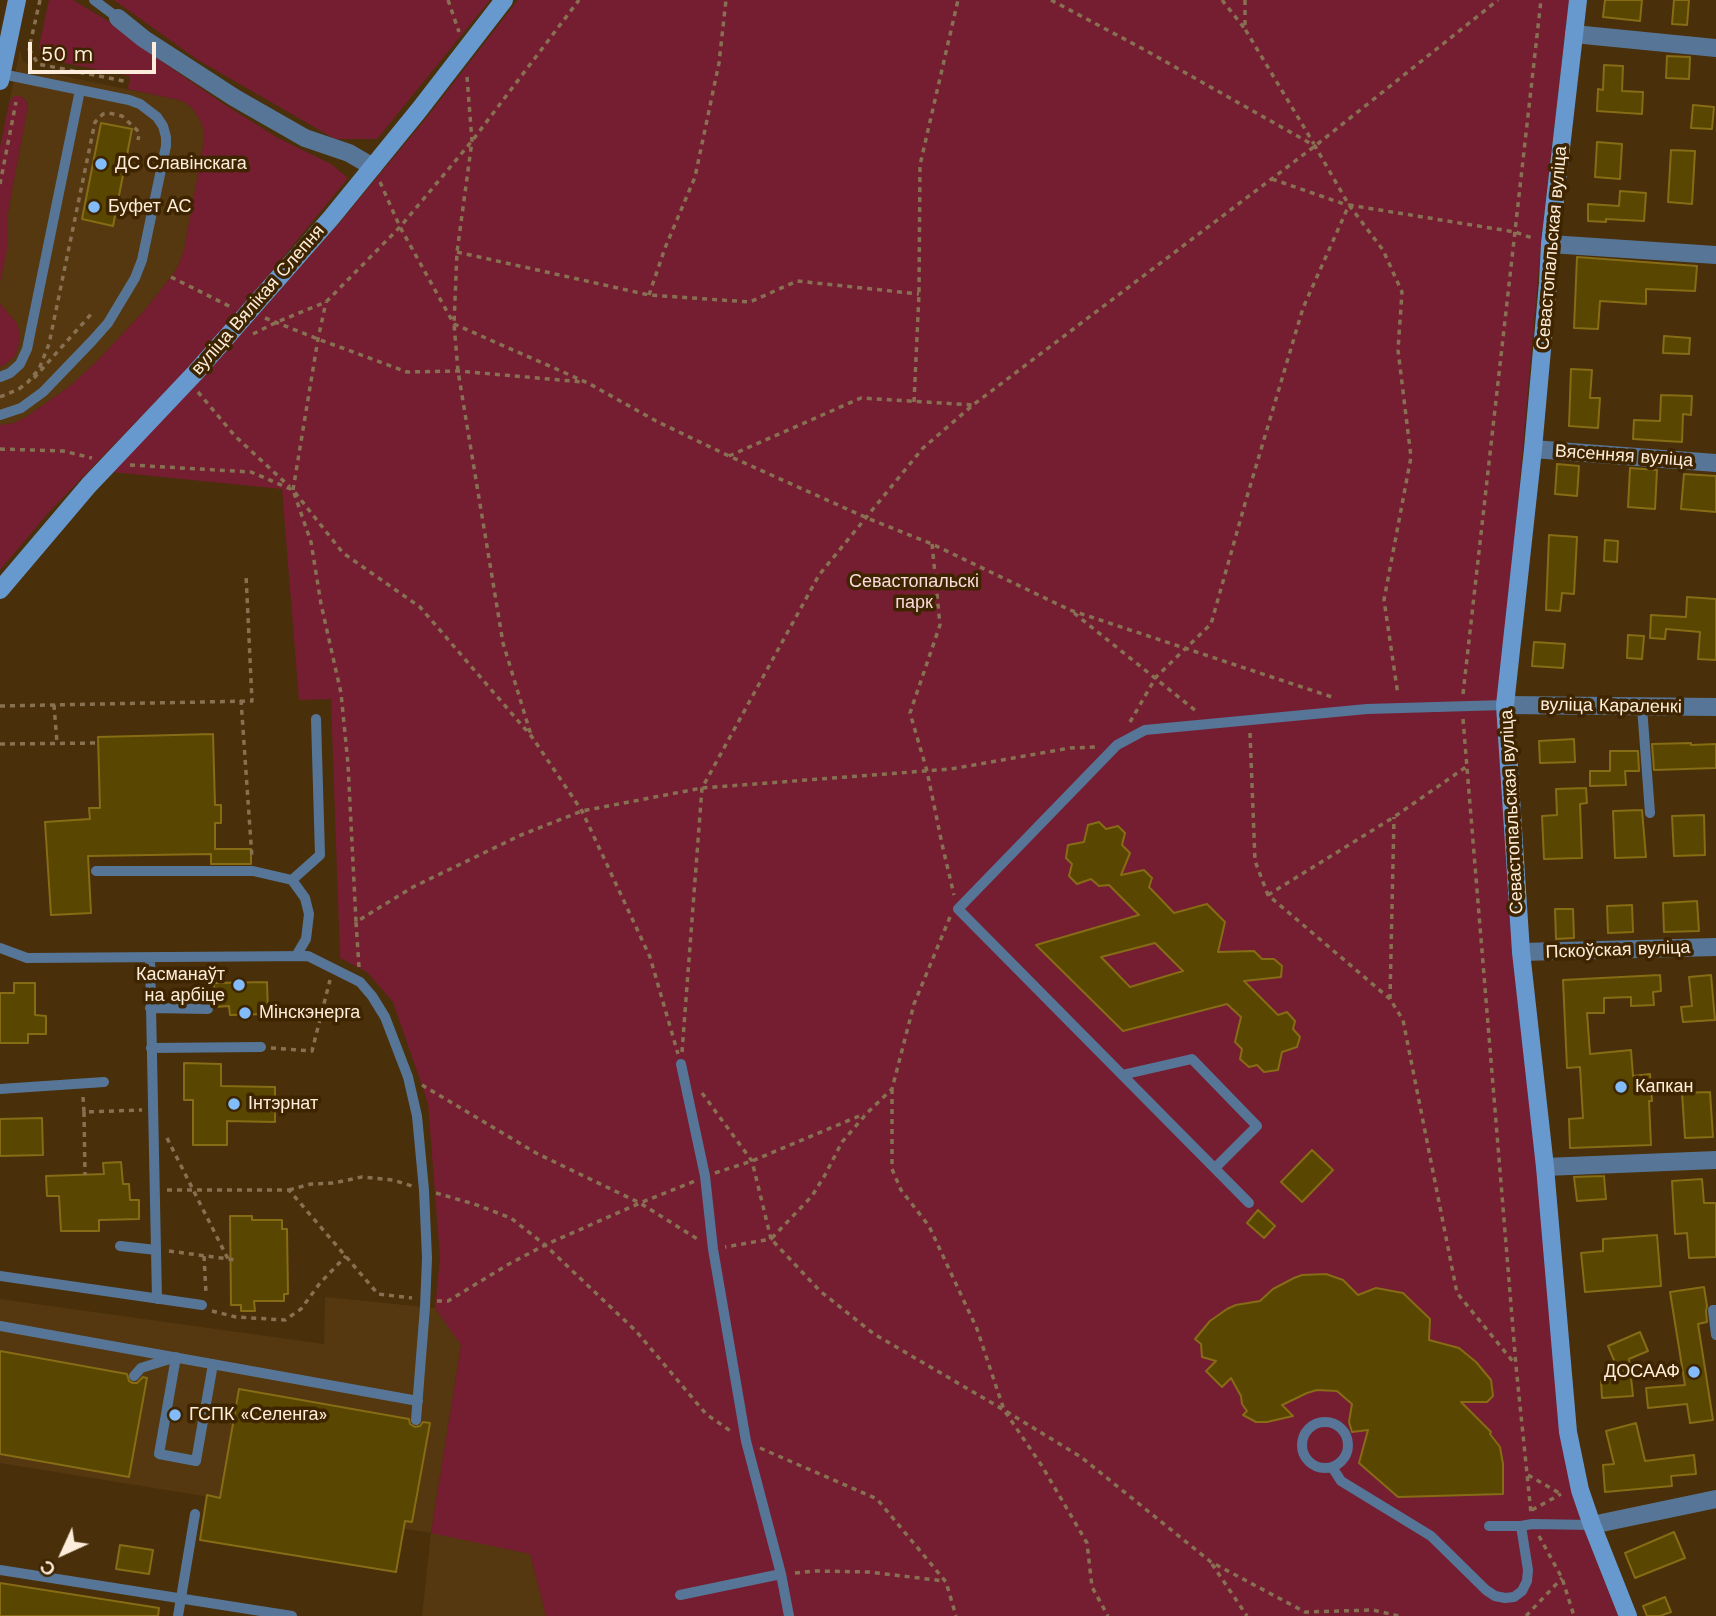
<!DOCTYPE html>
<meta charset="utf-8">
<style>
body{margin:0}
#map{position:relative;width:1716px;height:1616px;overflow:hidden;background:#492f0a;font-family:"Work Sans",sans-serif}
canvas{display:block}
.north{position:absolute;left:28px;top:1518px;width:70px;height:70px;-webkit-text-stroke:5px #3e2500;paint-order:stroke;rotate:225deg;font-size:19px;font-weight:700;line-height:28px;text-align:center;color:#feedda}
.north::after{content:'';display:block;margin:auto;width:24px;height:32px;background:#feedda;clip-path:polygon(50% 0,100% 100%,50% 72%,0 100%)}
.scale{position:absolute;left:28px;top:42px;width:128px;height:32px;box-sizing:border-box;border:4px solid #feedda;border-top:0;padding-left:9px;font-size:21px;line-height:24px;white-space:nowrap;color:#feedda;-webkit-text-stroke:5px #3e2500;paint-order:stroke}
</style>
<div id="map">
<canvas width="1716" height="1616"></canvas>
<div class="north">С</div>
<div class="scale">50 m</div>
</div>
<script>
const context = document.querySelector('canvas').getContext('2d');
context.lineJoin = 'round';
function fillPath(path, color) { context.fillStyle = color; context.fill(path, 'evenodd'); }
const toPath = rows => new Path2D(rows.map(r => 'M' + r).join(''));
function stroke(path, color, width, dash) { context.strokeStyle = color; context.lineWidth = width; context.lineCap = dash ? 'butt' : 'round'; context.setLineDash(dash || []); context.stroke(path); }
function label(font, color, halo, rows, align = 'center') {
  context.font = font + ' "Work Sans",sans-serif'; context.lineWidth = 7; context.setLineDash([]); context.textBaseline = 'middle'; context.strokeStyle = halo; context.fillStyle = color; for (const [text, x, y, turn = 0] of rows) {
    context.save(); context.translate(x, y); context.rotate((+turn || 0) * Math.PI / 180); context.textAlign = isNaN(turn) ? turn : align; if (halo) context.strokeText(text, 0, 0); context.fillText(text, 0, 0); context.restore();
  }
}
fillPath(toPath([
 [20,50,23,61,35,70,183,101,193,109,200,120,203,128,204,141,184,250,179,264,174,273,144,311,96,362,70,386,26,417,14,423,0,425,0,367,7,363,16,355,20,339,20,333,16,322,0,304,0,282,8,243,8,212,28,106,28,103,22,97,12,98,9,103],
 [325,1297,435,1308,461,1344,431,1532,530,1554,546,1616,422,1616,431,1533,0,1463,0,1299,324,1344]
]), '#55380f');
fillPath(toPath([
 [49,0,73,0,108,21,138,45,222,103,278,138,331,164,348,178,244,305,188,368,50,511,0,570,0,425,14,423,26,417,70,386,96,362,144,311,174,273,179,264,184,250,204,141,203,128,200,120,193,109,183,101,128,89,130,76,45,59,39,47],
 [114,0,490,0,377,139,335,139,198,60],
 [518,0,1569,0,1542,232,1500,703,1562,1433,1580,1518,1618,1616,546,1616,530,1554,431,1533,461,1345,435,1308,440,1258,428,1103,393,1002,367,972,340,958,331,699,299,700,282,489,112,472,202,378,341,221,427,117],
 [14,96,19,96,25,99,28,106,8,212,8,245,0,282,0,147,9,103],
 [0,304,16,322,20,333,20,339,16,355,7,363,0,367]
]), '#751e32');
const building = toPath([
 [1605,0,1642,0,1640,21,1603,17,1605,0],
 [1674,0,1689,0,1687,25,1672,24,1674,0],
 [1667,56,1690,57,1689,79,1666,78,1667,56],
 [1604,65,1623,66,1622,91,1643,92,1642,114,1597,111,1598,89,1603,90,1604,65],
 [1693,105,1714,107,1712,129,1691,128,1693,105],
 [101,123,132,129,113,226,82,219,101,123],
 [1597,142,1622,144,1620,179,1595,177,1597,142],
 [1671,150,1695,151,1692,204,1668,202,1671,150],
 [1620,191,1646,193,1644,221,1606,219,1606,222,1588,221,1588,204,1619,206,1620,191],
 [1577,257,1697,266,1695,291,1646,289,1646,304,1600,301,1598,329,1574,328,1577,257],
 [1664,336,1690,338,1689,354,1663,353,1664,336],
 [1571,369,1592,370,1590,398,1600,398,1598,428,1569,426,1571,369],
 [1661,395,1692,396,1691,415,1683,414,1682,442,1633,439,1634,420,1660,421,1661,395],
 [1557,464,1579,466,1577,496,1555,494,1557,464],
 [1630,468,1657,470,1655,509,1628,507,1630,468],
 [1684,474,1716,476,1716,512,1681,509,1684,474],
 [1549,535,1577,537,1574,594,1562,593,1560,611,1546,610,1549,535],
 [1605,540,1618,541,1617,562,1604,561,1605,540],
 [1687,597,1716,599,1716,660,1698,659,1700,632,1666,629,1665,639,1650,638,1651,615,1686,617,1687,597],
 [1628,635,1644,636,1642,659,1627,658,1628,635],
 [1534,642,1565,644,1563,668,1532,666,1534,642],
 [213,734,215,805,221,805,221,823,215,823,215,849,251,849,251,864,211,864,211,854,88,856,91,913,51,915,45,822,90,819,89,808,100,808,98,737,213,734],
 [1574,739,1575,762,1540,763,1539,741,1574,739],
 [1691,743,1691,745,1716,744,1716,768,1654,770,1652,744,1691,743],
 [1610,751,1638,751,1639,771,1625,771,1626,785,1590,786,1590,771,1610,771,1610,751],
 [1586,788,1587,803,1580,804,1582,858,1544,859,1542,816,1557,815,1556,789,1586,788],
 [1642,810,1646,857,1615,858,1613,811,1642,810],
 [1704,815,1705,855,1674,856,1672,816,1704,815],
 [1099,822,1106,829,1118,826,1125,833,1122,845,1130,853,1121,875,1144,870,1152,878,1149,887,1174,913,1207,904,1225,922,1218,952,1254,951,1262,959,1274,959,1282,966,1281,977,1244,981,1278,1015,1287,1012,1295,1021,1293,1029,1300,1037,1297,1047,1282,1052,1278,1070,1264,1072,1257,1065,1249,1067,1240,1059,1242,1049,1235,1042,1241,1017,1227,1004,1123,1031,1036,945,1139,915,1109,885,1099,886,1091,879,1077,884,1069,876,1072,864,1066,858,1068,845,1084,842,1088,825,1099,822],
 [1155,943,1183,971,1130,987,1101,957,1155,943],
 [1697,901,1699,931,1664,932,1663,903,1697,901],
 [1632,905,1633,932,1608,933,1607,906,1632,905],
 [1555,909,1573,909,1574,938,1556,939,1555,909],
 [1660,975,1661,991,1653,992,1654,1005,1631,1006,1631,997,1604,998,1604,1013,1587,1013,1590,1054,1631,1050,1633,1076,1650,1074,1652,1101,1649,1101,1651,1145,1570,1148,1569,1119,1583,1118,1580,1067,1567,1068,1563,980,1660,975],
 [1711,975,1715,1020,1683,1022,1681,1007,1692,1006,1689,977,1711,975],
 [267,982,268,1014,230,1015,229,1006,215,1007,214,983,267,982],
 [14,983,35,983,35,1015,46,1016,46,1034,28,1034,28,1043,0,1043,0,993,14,993,14,983],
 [184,1063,221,1064,221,1086,275,1087,275,1122,227,1121,227,1145,193,1145,193,1100,184,1100,184,1063],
 [1710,1092,1713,1137,1685,1138,1682,1093,1710,1092],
 [42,1118,43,1155,0,1156,0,1119,42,1118],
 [1312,1150,1333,1170,1302,1202,1281,1182,1312,1150],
 [121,1162,123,1184,129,1184,130,1200,139,1200,139,1219,99,1220,99,1231,61,1231,59,1196,47,1196,46,1176,104,1174,103,1163,121,1162],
 [1604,1176,1606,1199,1577,1201,1574,1177,1604,1176],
 [1702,1179,1704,1203,1716,1203,1716,1257,1689,1258,1687,1233,1675,1234,1672,1181,1702,1179],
 [1258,1210,1275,1226,1264,1238,1247,1223,1258,1210],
 [230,1216,252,1216,252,1220,282,1220,282,1229,287,1229,288,1294,284,1294,284,1301,254,1301,255,1311,241,1311,241,1305,231,1305,230,1216],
 [1657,1235,1661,1286,1585,1292,1581,1253,1603,1251,1603,1239,1657,1235],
 [1326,1274,1343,1280,1358,1295,1376,1288,1403,1293,1430,1319,1429,1340,1459,1348,1476,1362,1491,1380,1493,1396,1487,1402,1461,1402,1491,1432,1490,1434,1500,1447,1503,1464,1503,1494,1398,1497,1359,1463,1368,1430,1352,1432,1349,1422,1352,1404,1337,1391,1317,1390,1307,1393,1282,1405,1293,1416,1267,1422,1256,1422,1243,1415,1247,1411,1242,1404,1241,1396,1231,1378,1222,1387,1206,1371,1216,1361,1202,1357,1201,1344,1195,1339,1210,1321,1227,1309,1236,1305,1260,1301,1273,1289,1294,1278,1302,1275,1326,1274],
 [1704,1287,1707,1306,1706,1311,1707,1322,1698,1324,1713,1420,1690,1423,1687,1404,1648,1408,1646,1388,1685,1385,1670,1292,1704,1287],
 [1640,1332,1648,1351,1629,1359,1633,1396,1602,1398,1601,1381,1622,1379,1608,1346,1640,1332],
 [0,1351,127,1374,129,1381,133,1383,137,1383,143,1377,147,1378,129,1477,0,1454,0,1351],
 [239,1389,409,1419,410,1424,415,1427,420,1426,423,1422,430,1423,412,1522,405,1521,396,1572,200,1540,207,1495,220,1498,239,1389],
 [1636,1423,1645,1461,1694,1455,1696,1474,1671,1476,1672,1486,1605,1492,1603,1465,1614,1464,1606,1431,1636,1423],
 [1674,1532,1685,1558,1635,1578,1625,1553,1674,1532],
 [120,1545,153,1550,149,1574,116,1569,120,1545],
 [0,1583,159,1608,158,1616,0,1616,0,1583],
 [1665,1597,1671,1612,1660,1616,1647,1616,1643,1606,1665,1597]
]);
fillPath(building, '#594600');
stroke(building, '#866c14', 2);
stroke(toPath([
 [40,0,29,49,38,64,124,81],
 [448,0,459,32],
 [1051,0,1145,50,1315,146,1349,205,1383,250,1402,292,1398,350,1411,457,1384,600,1398,695],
 [1222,0,1245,29],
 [1245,0,1245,29,1314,144],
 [467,77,472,141,457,252,454,324,458,371,503,643,531,735],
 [1272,179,1347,205],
 [380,182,400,227,454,324,588,383,656,421,729,456,867,518,932,544,1070,610,1335,698],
 [0,184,16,102],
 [457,252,649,295,750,302,797,281,919,294],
 [171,277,231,307],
 [649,295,665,248,695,177,719,63,726,0],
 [265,318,318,339,407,372,458,371,583,382],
 [253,334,277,322,326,302,400,227,472,141,579,0],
 [34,378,93,312],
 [19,389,28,382,39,369,49,344,95,122,103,114,109,113,122,116,137,130,139,135,138,140],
 [198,392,235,436,290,487],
 [0,397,19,389],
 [914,402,919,294,920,165,958,0],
 [0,449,63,451,92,458],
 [729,456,861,398,973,405],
 [130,465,251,472,293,490,343,553,420,607,532,737,582,811,650,957,678,1054],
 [293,490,318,339,326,302],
 [294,493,311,542,321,604,341,693,348,764,356,922],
 [932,544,940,625,910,713,927,771,942,844,954,895],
 [1074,613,1196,711],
 [1463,694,1541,0],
 [241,700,252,858],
 [54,705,57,743],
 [0,706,252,701,246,575],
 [1463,719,1516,1366,1531,1513],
 [1130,722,1156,677,1211,624,1246,500,1303,308,1349,205,1515,232,1535,239],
 [1250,733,1255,861,1268,895,1390,999,1403,1020,1457,1293,1515,1364],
 [0,744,99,743],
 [1268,895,1394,817,1466,767],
 [950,917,914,1004,892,1089,868,1112,842,1142,825,1175,812,1196,771,1239,820,1291,874,1334,1004,1410,1081,1457,1211,1562,1305,1612,1373,1610,1399,1616],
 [359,967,356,922,413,887,521,835,582,811,702,788,951,769,1070,748,1097,747],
 [1390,999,1394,817],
 [271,1048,312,1051,330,980],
 [682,1052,702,788,819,575,923,448,973,405,1315,146,1498,0],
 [422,1085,536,1153,640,1203,699,1240],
 [892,1089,892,1169,901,1190,929,1226,977,1329,1004,1410,1042,1466,1087,1543,1092,1587,1108,1616],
 [702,1093,752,1161,771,1239,725,1247],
 [83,1097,84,1112,142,1110],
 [84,1112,85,1175],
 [167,1138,228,1259],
 [715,1173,752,1161,864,1114],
 [167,1190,289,1190,378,1294,412,1298],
 [289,1190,311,1184,333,1183,362,1177,393,1180,412,1186],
 [436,1193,474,1204,511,1218,545,1245,636,1331,706,1414,732,1432],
 [169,1251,236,1260],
 [204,1256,206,1293],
 [437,1301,448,1301,509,1264,545,1245,640,1203,695,1181],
 [212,1311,236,1317,285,1320,301,1309,320,1283,346,1256],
 [760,1448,877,1499,946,1582,956,1616],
 [1528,1475,1561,1494],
 [1532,1510,1561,1494],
 [1539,1536,1562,1578,1574,1616],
 [1212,1564,1247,1616],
 [795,1573,816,1571,869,1572,944,1581],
 [1526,1616,1562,1578]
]), '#887152', 3.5, [5, 5]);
stroke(toPath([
 [94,0,118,18],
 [0,377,10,373,20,364,27,349,80,90],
 [0,415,21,408,43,392,92,341,108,323,135,278,142,260,166,146,166,137,163,126,157,117,140,104,129,100,2,74],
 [1642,707,1650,813],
 [96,871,253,871,292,880,305,898,309,914,306,939,296,956],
 [292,880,320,855,316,719],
 [0,948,27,958,308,956,360,982,372,996,385,1017,408,1077,417,1116,424,1190,427,1258,425,1307,416,1420],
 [150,958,157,1299],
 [150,1008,208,1009],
 [151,1048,261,1047],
 [681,1064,705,1176,713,1249,746,1441,781,1574,789,1616],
 [1122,1075,1192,1059,1257,1126,1215,1168],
 [0,1089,104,1082],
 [1249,1203,958,909,1117,745,1145,730,1367,709,1505,705],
 [120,1246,156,1250],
 [0,1276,202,1305],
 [1716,1310,1713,1310,1716,1335],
 [0,1326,418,1401],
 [134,1376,141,1368,176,1357,159,1454,196,1461,213,1364],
 '1302 1445a23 23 0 1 1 46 0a23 23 0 1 1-46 0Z',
 [1332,1467,1341,1481,1431,1536,1486,1590,1495,1596,1505,1598,1514,1597,1522,1591,1527,1581,1528,1570,1521,1526],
 [1489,1526,1521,1526,1532,1524,1592,1525],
 [0,1570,292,1616],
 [680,1595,781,1574],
 [178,1616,195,1514]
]), '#577697', 10);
stroke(toPath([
 [118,18,144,39,235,98,305,138,349,153,373,167],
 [1574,34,1716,48],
 [1550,244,1716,255],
 [1533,449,1716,463],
 [1505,705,1716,707],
 [1521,952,1716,947],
 [1545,1167,1716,1160],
 [1592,1525,1716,1499]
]), '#577697', 18);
stroke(toPath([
 [1578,0,1550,244,1548,283,1533,449,1505,705,1521,952,1545,1167,1568,1432,1580,1490,1592,1525,1628,1616],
 [0,81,17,0],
 [0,590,89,485,196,372,331,218,419,110,504,0]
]), '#6899ce', 18);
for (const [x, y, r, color] of [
 [101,164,7,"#82bcfa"],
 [94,207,7,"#82bcfa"],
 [239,985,7,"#82bcfa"],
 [245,1013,7,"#82bcfa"],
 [1621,1087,7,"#82bcfa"],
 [234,1104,7,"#82bcfa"],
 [1694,1372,7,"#82bcfa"],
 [175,1415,7,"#82bcfa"]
]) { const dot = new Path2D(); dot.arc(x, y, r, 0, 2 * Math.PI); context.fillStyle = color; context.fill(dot); stroke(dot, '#3e2500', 2.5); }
label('18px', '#feedda', '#3e2500', [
 ["ДС Славінскага",115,164],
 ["Буфет АС",108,207],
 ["Касманаўт",225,975,"right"],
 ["на арбіце",225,996,"right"],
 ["Мінскэнерга",259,1013],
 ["Капкан",1635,1087],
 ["Інтэрнат",248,1104],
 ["ДОСААФ",1680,1372,"right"],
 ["ГСПК «Селенга»",189,1415]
], 'left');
label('18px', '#feedda', '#3e2500', [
 ["Севастопальская вуліца",1552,248,-85],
 ["вуліца Вялікая Слепня",258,300,-49],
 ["Вясенняя вуліца",1624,456,4],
 ["вуліца Караленкі",1611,706,1],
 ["Севастопальская вуліца",1512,812,-93],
 ["Пскоўская вуліца",1618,950,-2]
]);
label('18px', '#f9dadd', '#3e2500', [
 ["Севастопальскі",914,582],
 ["парк",914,603]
]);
</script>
